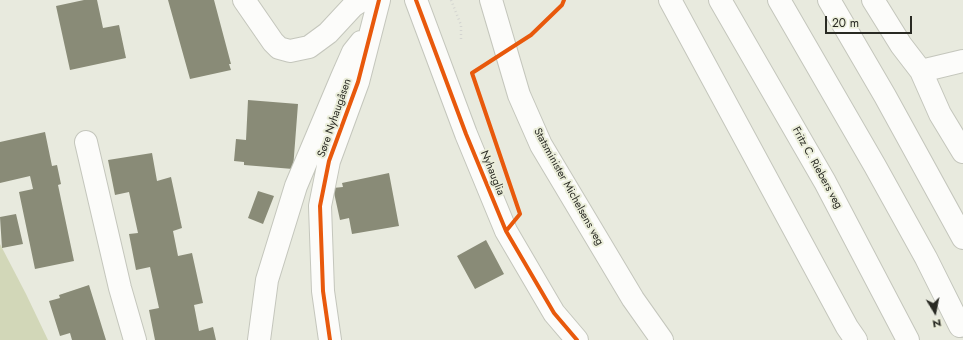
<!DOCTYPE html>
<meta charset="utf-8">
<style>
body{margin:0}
#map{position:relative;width:963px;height:340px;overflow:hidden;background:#e8eade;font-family:Jost,sans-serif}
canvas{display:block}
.north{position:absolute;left:915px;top:292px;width:40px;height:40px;-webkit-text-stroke:3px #ebeeda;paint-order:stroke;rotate:170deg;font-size:11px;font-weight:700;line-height:16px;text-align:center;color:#292a23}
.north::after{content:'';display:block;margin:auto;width:14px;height:18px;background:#292a23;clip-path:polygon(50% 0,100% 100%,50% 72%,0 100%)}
.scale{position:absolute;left:825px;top:16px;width:87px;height:18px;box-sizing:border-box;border:2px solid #292a23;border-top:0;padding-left:5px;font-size:12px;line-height:14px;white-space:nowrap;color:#292a23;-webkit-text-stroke:3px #ebeeda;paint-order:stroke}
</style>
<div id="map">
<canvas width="963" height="340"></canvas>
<div class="north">N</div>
<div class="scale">20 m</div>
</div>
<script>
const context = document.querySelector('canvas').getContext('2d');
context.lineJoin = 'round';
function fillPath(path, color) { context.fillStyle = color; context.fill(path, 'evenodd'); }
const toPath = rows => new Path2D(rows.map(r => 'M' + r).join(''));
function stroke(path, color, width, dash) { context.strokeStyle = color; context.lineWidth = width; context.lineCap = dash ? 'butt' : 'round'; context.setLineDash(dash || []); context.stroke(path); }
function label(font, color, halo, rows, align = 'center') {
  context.font = font + ' Jost,sans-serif'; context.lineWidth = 4; context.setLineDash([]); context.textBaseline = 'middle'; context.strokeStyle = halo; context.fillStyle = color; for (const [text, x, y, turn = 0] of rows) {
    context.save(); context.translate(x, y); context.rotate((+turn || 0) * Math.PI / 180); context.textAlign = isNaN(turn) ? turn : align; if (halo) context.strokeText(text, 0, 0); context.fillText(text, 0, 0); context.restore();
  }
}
fillPath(toPath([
 [0,244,26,294,48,340,0,340]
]), '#d2d7b8');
fillPath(toPath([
 [84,0,97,0,103,28,119,25,126,58,70,70,56,6],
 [168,0,214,0,231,64,229,64,231,70,190,79],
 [248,100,298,104,293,169,244,165,244,162,234,161,236,139,246,140],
 [45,132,52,166,57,165,61,184,58,185,74,261,35,269,19,192,33,189,30,176,0,183,0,142],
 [152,153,157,181,171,177,182,228,173,231,178,256,192,253,203,303,194,305,199,331,213,327,216,340,155,340,149,310,159,308,150,267,136,270,129,234,138,233,129,192,115,195,108,160],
 [389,173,399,226,352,234,349,218,340,220,333,188,343,187,342,183],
 [258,191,274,196,263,224,248,218],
 [16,214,23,244,2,248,0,217],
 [486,240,504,274,475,289,457,256],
 [89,285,106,340,72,340,70,333,60,336,49,301,60,298,59,295]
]), '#898b77');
const minor = toPath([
 [244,0,273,42,279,48,290,51,309,47,328,33,353,6,362,0],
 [416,0,466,134,506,231,554,313,577,340],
 [873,0,901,45,921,71,940,114,963,152],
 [921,71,963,61],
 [86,142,120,288,135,340],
 [259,340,267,280,296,186,342,77,353,52,361,42],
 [330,340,323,291,320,206,329,161,358,82,379,0]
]);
const major = toPath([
 [491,0,519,95,541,145,633,299,662,340]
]);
const highway = toPath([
 [670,0,847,327,856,340],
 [720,0,825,182,908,340],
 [779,0,875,166,926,258,960,326],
 [829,0,885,96,963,238]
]);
stroke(minor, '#c4c6bc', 24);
stroke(major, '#c4c6bc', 24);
stroke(highway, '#c4c6bc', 24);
stroke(toPath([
 [451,0,461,25,461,41]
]), '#d4d5d1', 2.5, [1, 3]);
stroke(minor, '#fcfcfa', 22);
stroke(major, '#fcfcfa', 22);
stroke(highway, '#fcfcfa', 22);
stroke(toPath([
 [416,0,466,134,506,231,554,313,577,340],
 [506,231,520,214,472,73,531,35,562,5,564,0],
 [330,340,323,291,320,206,329,161,358,82,379,0]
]), '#e8590c', 4);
label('11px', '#292a23', '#ebeeda', [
 ["Søre Nyhaugåsen",335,118,-71],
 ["Fritz C. Riebers veg",817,168,61],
 ["Nyhauglia",492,173,68],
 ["Statsminister Michelsens veg",568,187,61]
]);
</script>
